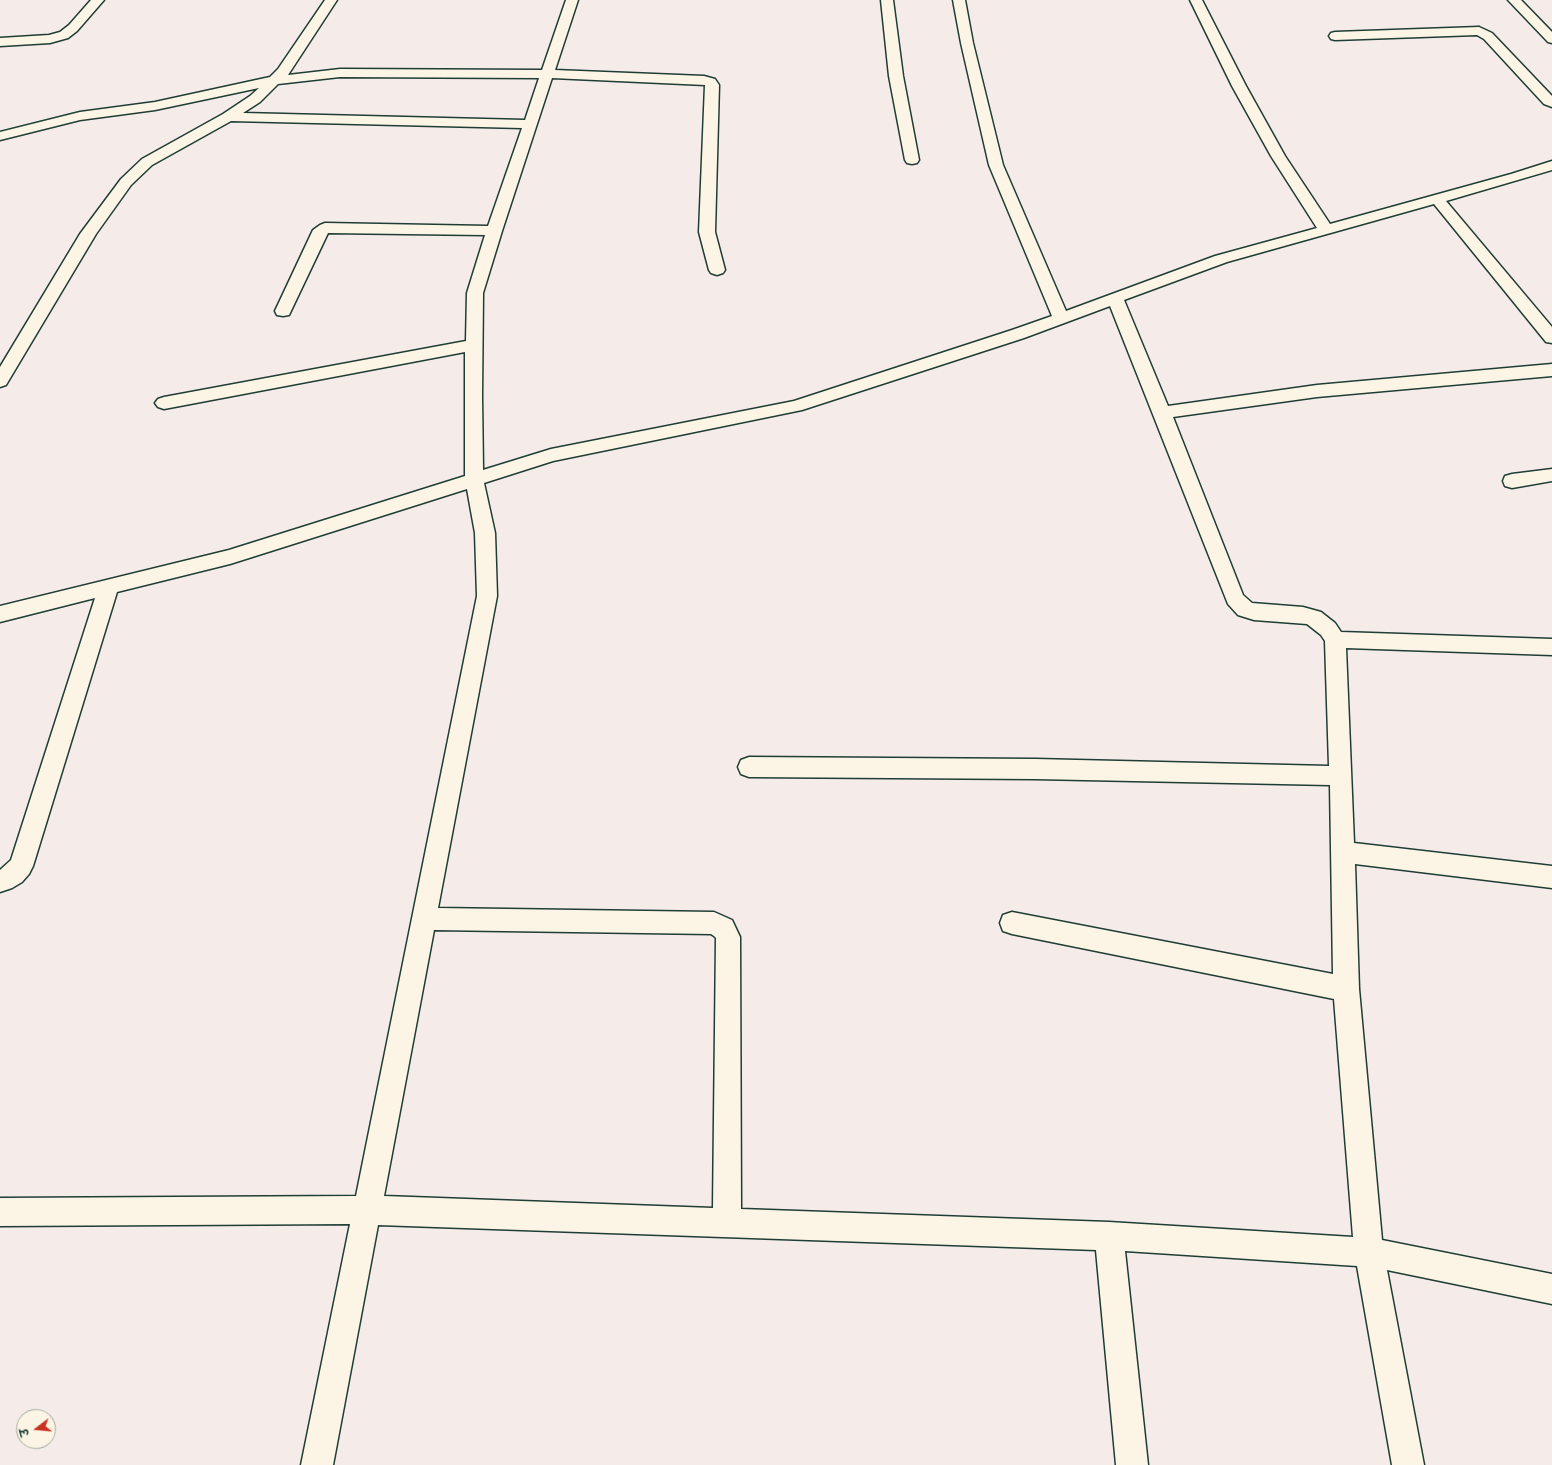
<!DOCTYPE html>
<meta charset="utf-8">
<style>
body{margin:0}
#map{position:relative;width:1552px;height:1465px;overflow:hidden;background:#f5ecea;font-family:"Architects Daughter","Playpen Sans Deva",sans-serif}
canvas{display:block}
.north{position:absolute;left:16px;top:1409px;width:40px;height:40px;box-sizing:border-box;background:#fcf5e5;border:1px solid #a4ab9e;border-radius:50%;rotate:254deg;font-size:11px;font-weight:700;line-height:16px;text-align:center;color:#1f3d34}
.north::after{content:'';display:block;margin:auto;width:14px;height:18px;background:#c8321e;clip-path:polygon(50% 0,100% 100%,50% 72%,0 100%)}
</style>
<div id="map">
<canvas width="1552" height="1465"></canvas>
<div class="north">उ</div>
</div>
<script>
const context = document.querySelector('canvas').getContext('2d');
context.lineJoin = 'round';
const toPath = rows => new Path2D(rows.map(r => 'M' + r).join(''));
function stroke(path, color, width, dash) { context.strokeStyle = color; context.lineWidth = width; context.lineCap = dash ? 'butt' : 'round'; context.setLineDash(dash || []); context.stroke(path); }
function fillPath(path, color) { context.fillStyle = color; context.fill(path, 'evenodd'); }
const minor = toPath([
 [91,0,104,0,77,31,68,38,50,43,0,46,0,38,49,35,60,32,69,25,91,0],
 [325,0,337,0,288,75,340,69,542,70,566,0,578,0,555,70,704,76,715,79,719,85,715,232,725,270,723,273,717,275,711,273,709,270,699,232,705,85,552,78,502,231,483,293,482,396,483,470,551,449,794,401,1012,330,1052,316,989,165,961,43,953,0,965,0,973,43,1003,165,1066,311,1215,256,1317,228,1271,156,1232,86,1190,0,1202,0,1246,86,1285,156,1330,224,1511,174,1552,161,1552,170,1446,201,1552,327,1552,343,1546,342,1434,204,1227,262,1124,300,1168,406,1317,385,1552,364,1552,376,1317,397,1173,417,1243,595,1252,603,1303,607,1321,612,1335,623,1341,632,1552,639,1552,655,1346,648,1354,843,1552,866,1552,888,1355,864,1359,989,1382,1240,1552,1274,1552,1304,1387,1270,1424,1465,1392,1465,1357,1266,1125,1251,1148,1465,1116,1465,1096,1250,378,1225,333,1465,301,1465,350,1224,0,1226,0,1198,356,1196,477,596,475,533,467,489,230,564,117,592,33,866,29,874,22,882,12,888,0,892,0,870,11,860,95,598,0,622,0,606,229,550,465,476,465,352,164,409,158,407,155,403,158,399,164,397,466,341,467,293,485,235,328,233,289,315,283,316,277,315,275,311,313,230,320,225,325,223,488,226,522,128,231,121,152,165,131,185,96,234,6,385,0,387,0,367,80,234,121,179,142,159,223,114,250,96,259,88,155,110,80,120,0,140,0,132,80,112,155,102,270,77,278,69,325,0],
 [340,77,539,78,525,120,243,113,260,102,278,84,340,77],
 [1110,306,1228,604,1238,615,1254,620,1307,624,1321,635,1325,641,1329,766,1035,759,749,757,741,760,738,767,741,774,749,777,1035,779,1330,785,1333,974,1012,912,1003,915,1000,923,1003,931,1012,934,1334,999,1353,1237,1109,1222,741,1209,740,937,732,920,714,912,438,908,497,596,495,533,484,483,553,461,802,410,1024,338,1110,306],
 [434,930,711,934,714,936,716,938,713,1208,384,1196,434,930],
 [881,0,893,0,903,76,919,160,917,163,912,164,907,163,905,160,889,76,881,0],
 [1508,0,1521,0,1552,32,1552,43,1548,42,1508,0],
 [1479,27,1492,33,1552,96,1552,107,1544,104,1484,39,1477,35,1335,40,1331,39,1329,36,1331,33,1335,32,1479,27],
 [1552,469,1552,481,1512,488,1505,486,1503,481,1505,476,1512,474,1552,469]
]);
stroke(minor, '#1f3d34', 3);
fillPath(minor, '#fcf5e5');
</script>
